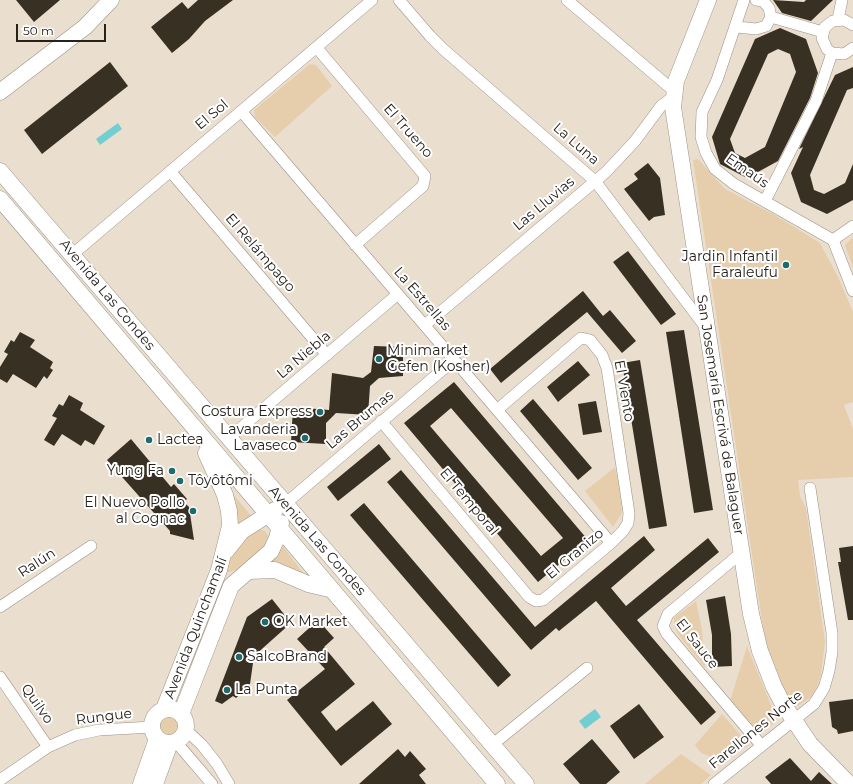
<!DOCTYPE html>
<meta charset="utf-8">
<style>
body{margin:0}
#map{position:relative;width:853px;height:784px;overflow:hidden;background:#eadecf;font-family:Montserrat,sans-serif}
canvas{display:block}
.scale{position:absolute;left:16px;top:24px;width:90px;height:18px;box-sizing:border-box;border:2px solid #25211b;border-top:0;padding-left:5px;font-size:12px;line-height:14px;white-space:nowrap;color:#25211b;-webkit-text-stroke:3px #fff;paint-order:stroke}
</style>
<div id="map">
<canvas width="853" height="784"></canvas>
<div class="scale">50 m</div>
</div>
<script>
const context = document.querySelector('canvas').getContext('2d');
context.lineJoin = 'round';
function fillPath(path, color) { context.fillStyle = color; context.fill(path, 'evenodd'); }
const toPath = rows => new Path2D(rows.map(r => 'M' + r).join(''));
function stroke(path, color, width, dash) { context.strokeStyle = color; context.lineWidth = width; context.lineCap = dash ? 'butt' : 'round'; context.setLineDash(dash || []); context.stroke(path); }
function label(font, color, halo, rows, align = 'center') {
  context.font = font + ' Montserrat,sans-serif'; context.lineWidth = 4; context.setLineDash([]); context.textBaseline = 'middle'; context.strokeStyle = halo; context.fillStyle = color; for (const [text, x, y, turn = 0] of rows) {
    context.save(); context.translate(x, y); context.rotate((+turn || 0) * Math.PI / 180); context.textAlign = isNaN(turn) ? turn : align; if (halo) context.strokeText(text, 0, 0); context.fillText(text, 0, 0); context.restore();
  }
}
fillPath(toPath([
 [310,64,316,65,332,86,275,137,255,117,254,110],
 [698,159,725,189,773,214,820,243,838,277,853,312,853,402,844,405,853,429,853,477,798,480,800,496,806,508,825,642,821,674,817,687,812,696,798,706,788,699,766,648,693,160],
 [853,237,853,268,845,245],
 [615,467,620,490,622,513,613,527,585,491],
 [228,488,253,518,233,530],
 [259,529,265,531,269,537,267,544,240,569,226,573,226,563,244,537],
 [281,544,308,579,266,565],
 [218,584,223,585,188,683,182,680],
 [696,601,702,630,705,668,680,637,674,626,674,618],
 [747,646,777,720,761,734,730,701],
 [722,714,749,745,723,761,701,753,695,745],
 '160 726a9 9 0 1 1 18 0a9 9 0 1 1-18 0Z',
 [681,754,711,775,701,784,645,784]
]), '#e6ceac');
fillPath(toPath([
 [118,123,122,129,100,145,96,139],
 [595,709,601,717,585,729,579,721]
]), '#73ced2');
fillPath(toPath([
 [16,0,60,0,34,22],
 [198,0,233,0,205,21,189,39,172,53,151,27,182,2,188,9],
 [773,0,804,2,806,0,833,0,811,21,782,13],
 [780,28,806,39,818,73,810,98,778,161,747,178,720,164,712,137,755,39],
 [778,49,790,54,796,72,765,147,745,158,735,153,730,139,768,54],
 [110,62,128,86,42,154,24,130],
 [853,67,853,88,847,90,810,175,814,190,824,194,845,183,853,164,853,200,827,214,801,202,791,173,803,147,799,149,835,75],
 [648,163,660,178,665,215,654,217,649,221,624,189,638,179,634,174],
 [628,251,676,314,661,325,613,262],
 [583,291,603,316,610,310,636,341,622,353,587,312,501,383,490,369],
 [684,330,713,510,694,513,666,332],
 [20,332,35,340,30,347,53,362,50,368,53,370,47,379,44,376,36,388,13,374,7,383,0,379,0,367,8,354,4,352,11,340,14,342],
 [374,346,403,347,403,376,379,378,370,386,368,415,336,413,326,423,326,444,291,442,293,407,329,410,332,373,363,378,371,372],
 [640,360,667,526,649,529,622,363],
 [578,361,590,375,558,402,547,387],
 [454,382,588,540,538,582,404,423],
 [451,408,563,538,541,556,430,426],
 [69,395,83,403,80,410,105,426,94,445,85,440,81,446,62,434,54,446,44,440,57,418,52,416,59,404,63,406],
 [533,399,592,468,578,480,520,411],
 [596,401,602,432,583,435,578,404],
 [131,439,171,487,174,484,187,499,184,502,189,507,194,540,170,534,170,531,107,460],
 [379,444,391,459,338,501,327,487],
 [401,470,535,627,644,536,655,550,611,588,626,606,708,538,719,552,637,620,716,712,701,725,596,601,559,631,556,628,531,650,387,482],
 [364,503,511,675,498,687,350,515],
 [853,546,853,620,848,620,838,562,841,562,839,548],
 [725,596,731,634,732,666,712,667,712,635,706,600],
 [272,599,291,623,254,656,250,684,236,698,233,696,222,704,215,701,247,617],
 [318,620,334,638,324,647,355,684,321,712,336,731,373,701,392,724,341,766,287,700,325,669,297,639],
 [853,699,853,731,838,734,837,730,832,727,829,702],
 [639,704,664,737,634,759,610,726],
 [592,739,620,772,606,784,580,784,563,764],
 [398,749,405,757,410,751,426,769,419,775,426,784,359,784],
 [790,758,811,781,819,772,832,784,771,784,765,777]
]), '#393024');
const street = toPath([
 [399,0,430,36,443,49,595,181,706,328],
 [567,0,674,91],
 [744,0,717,80,702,112,701,137,706,153,715,169,734,184,833,240],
 [771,17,823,32],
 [838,19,842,0],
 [853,25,844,20,833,21,825,27,822,38,827,49,832,53,844,54,853,48],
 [737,27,756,29,766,26,771,17,769,8,763,1,756,0],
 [317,48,425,176,423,186,355,245],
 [241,111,611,543],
 [170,171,327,355],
 [765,201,816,101,832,53],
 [833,240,853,291],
 [833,240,853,226],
 [73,254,372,0],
 [425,325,606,172,635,141,661,106,673,97],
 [381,421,529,597,536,601,543,600,611,543,623,531,628,523,629,513,607,368,602,355,590,340,581,338,497,410],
 [229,438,398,294],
 [285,504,454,360],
 [741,553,668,614,663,626,667,634,761,745],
 [0,607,91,546],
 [0,677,48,747],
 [186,730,202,745,217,764,229,784],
 [176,742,212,784],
 [492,745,587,668],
 [0,780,48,747,75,735,99,730,152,727],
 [714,784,814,704,824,688,829,671,832,652,832,633,810,488]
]);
const secondary = toPath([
 [708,0,676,81,673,107,751,614,760,651,774,687,783,704,810,744,849,784],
 [0,92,85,27,111,0],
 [0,171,526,784],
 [0,199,497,784],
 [226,551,242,531,275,510],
 [249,571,275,570,308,584,329,589],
 '152 726a17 17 0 1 1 34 0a17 17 0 1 1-34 0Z',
 [164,709,219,570,230,526,229,511,225,495,206,453],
 [181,714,231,586,271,551,277,538,281,523],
 [141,784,157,739],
 [155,784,170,743]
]);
stroke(street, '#9b9183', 12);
stroke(secondary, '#9b9183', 17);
stroke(street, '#fff', 11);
stroke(secondary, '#fff', 16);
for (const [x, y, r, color] of [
 [786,265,4,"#1e6b6e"],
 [379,359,4,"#1e6b6e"],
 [320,412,4,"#1e6b6e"],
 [305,438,4,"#1e6b6e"],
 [149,440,4,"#1e6b6e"],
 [172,471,4,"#1e6b6e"],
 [180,481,4,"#1e6b6e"],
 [193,511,4,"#1e6b6e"],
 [265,622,4,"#1e6b6e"],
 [239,657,4,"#1e6b6e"],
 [227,690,4,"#1e6b6e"]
]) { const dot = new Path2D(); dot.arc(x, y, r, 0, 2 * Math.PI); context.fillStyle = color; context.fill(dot); stroke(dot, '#fff', 1.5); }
label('14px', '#25211b', '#fff', [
 ["El Sol",212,115,-40],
 ["El Trueno",408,131,49],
 ["La Luna",576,144,41],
 ["Emaús",747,171,35],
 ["Las Lluvias",544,204,-40],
 ["El Relámpago",260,253,49],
 ["Avenida Las Condes",107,295,50],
 ["La Estrellas",422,299,49],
 ["La Niebla",304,355,-40],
 ["El Viento",624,391,80],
 ["San Josemaría Escrivá de Balaguer",720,415,81],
 ["Las Brumas",360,420,-40],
 ["El Temporal",469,502,50],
 ["Avenida Las Condes",317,541,49],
 ["El Granizo",575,554,-40],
 ["Ralún",37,563,-33],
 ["Avenida Quinchamalí",196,628,-69],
 ["El Sauce",697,644,52],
 ["Quilvo",37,704,55],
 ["Rungue",104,717,-7],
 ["Farellones Norte",756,730,-39]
]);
label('14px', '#25211b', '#fff', [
 ["Jardin Infantil",778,257,"right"],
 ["Faraleufu",778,273,"right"],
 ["Minimarket",387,351],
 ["Gefen (Kosher)",387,367],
 ["Costura Express",312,412,"right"],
 ["Lavanderia",297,430,"right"],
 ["Lavaseco",297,446,"right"],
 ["Lactea",157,440],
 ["Yung Fa",164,471,"right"],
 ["Tôyôtômi",188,481],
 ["El Nuevo Pollo",185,503,"right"],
 ["al Cognac",185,519,"right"],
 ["OK Market",273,622],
 ["SalcoBrand",247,657],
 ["La Punta",235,690]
], 'left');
</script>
